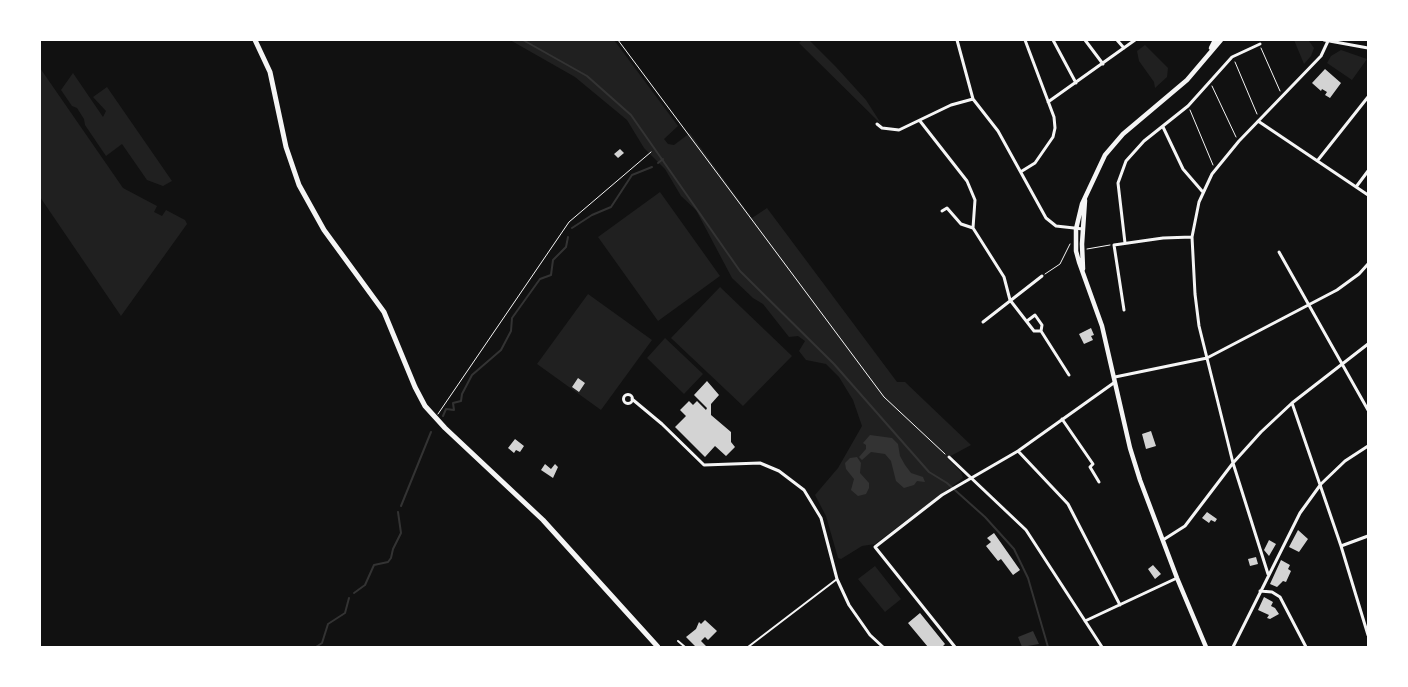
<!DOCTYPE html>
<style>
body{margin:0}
#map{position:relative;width:1408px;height:687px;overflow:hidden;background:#111;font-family:Figtree,sans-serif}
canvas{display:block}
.frame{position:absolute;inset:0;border:41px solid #fff;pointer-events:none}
</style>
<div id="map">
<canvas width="1408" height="687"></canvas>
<div class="frame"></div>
</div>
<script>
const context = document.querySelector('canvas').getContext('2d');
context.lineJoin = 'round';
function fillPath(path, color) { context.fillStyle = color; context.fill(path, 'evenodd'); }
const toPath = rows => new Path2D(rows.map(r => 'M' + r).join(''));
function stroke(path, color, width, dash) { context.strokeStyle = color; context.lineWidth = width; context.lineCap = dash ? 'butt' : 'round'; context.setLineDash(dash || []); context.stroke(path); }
fillPath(toPath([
 [510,40,614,40,678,126,664,139,668,144,674,145,690,133,752,218,767,208,897,382,905,382,971,445,947,458,961,472,963,478,875,544,862,546,841,559,838,558,826,516,815,495,838,468,862,426,853,400,839,377,826,364,806,360,799,351,805,341,798,336,789,337,763,304,753,298,732,278,696,210,681,196,665,169,644,148,627,120,575,77],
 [802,40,809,40,836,67,866,100,882,125,799,43],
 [1294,40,1309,41,1314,48,1311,56,1304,64],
 [1145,45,1168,68,1167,77,1155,88,1154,82,1139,61,1137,51],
 [1341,50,1367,59,1352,80,1327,63,1331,56],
 [40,68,123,188,157,206,154,212,162,216,166,210,185,220,187,224,121,316,40,197],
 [73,73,103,117,106,111,93,97,107,87,172,181,163,186,147,180,122,144,106,156,85,125,84,119,77,108,72,106,61,90],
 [660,192,720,276,658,321,598,237],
 [720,287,792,356,743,406,671,338],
 [588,294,652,340,601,410,537,364],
 [665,338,703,374,684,394,647,358],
 [875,566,901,599,885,612,858,579]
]), '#202020');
fillPath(toPath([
 [870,435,892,438,898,444,900,456,905,465,911,473,923,477,925,482,917,481,914,485,904,488,896,481,891,461,885,454,871,452,862,460,859,457,866,449,866,445,863,443],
 [857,457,861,463,860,473,869,483,869,488,866,494,858,496,851,490,854,479,846,469,845,463,850,458],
 [1033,631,1039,644,1022,647,1018,637]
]), '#333');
stroke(toPath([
 [523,40,587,76,631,115,740,271,834,364,929,472,947,483,985,517,1014,549,1028,578,1048,647],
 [658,163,663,159],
 [572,228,592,215,611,207,632,175,652,167],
 [443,416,446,409,454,410,453,403,461,401,462,394,472,375,501,350,511,331,512,318,540,279,551,275,553,260,566,247,568,237],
 [401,506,431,432],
 [354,593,365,585,374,565,388,562,391,558,393,549,401,533,398,512],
 [316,647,322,643,328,624,345,613,349,598]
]), '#333', 2);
fillPath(toPath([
 [1325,69,1341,83,1330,98,1325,95,1327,92,1322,89,1321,91,1312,83],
 [620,149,624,153,618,158,614,154],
 [1091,328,1094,335,1091,336,1093,340,1084,344,1079,334],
 [578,378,585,383,579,392,572,387],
 [707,381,719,395,711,404,711,415,731,432,731,442,735,447,726,456,715,446,705,457,675,427,686,416,680,410,689,401,693,405,697,401,706,410,707,408,694,395],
 [1151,431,1156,446,1146,449,1142,434],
 [515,439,524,446,520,452,516,450,514,453,508,448],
 [545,464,551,469,555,464,558,467,553,478,541,470],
 [1207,512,1217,519,1215,522,1211,520,1209,523,1202,518],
 [1298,530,1308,539,1299,552,1289,547],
 [994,533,1020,570,1013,575,1001,559,998,561,986,546,991,542,987,538],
 [1269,540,1276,544,1269,556,1264,550],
 [1256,557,1258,564,1250,566,1248,559],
 [1281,560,1290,565,1288,569,1291,571,1286,582,1283,581,1277,587,1270,584],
 [1153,565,1161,574,1155,579,1148,569],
 [1264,597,1273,602,1271,606,1275,608,1279,614,1270,619,1267,618,1269,615,1258,610],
 [920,613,945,644,942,647,928,647,908,623],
 [705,620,717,631,708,640,705,637,701,641,707,647,696,647,686,637,696,629,699,622,701,624]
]), '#d3d3d3');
stroke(toPath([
 [618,40,884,397,945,454],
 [1261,48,1280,91],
 [1235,62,1257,114],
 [1212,86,1236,137],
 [1190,110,1213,165],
 [1087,249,1110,245],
 [1045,274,1060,264,1070,244],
 [438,414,569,222,651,152]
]), '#f5f5f5', 1);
stroke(toPath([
 [678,641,685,647],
 [748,647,837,579]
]), '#f5f5f5', 2);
stroke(toPath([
 [957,40,973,99,998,131,1046,218,1056,226,1083,229],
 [1053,40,1076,83],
 [1085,40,1103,64],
 [1117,40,1124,48],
 [1324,40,1368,48],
 [1048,102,1135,40],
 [920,121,967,181,975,200,973,228,1004,277,1010,300,1034,331,1041,331,1042,325,1035,315,1027,321],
 [1258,121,1368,195],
 [877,124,882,128,899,130,951,105,973,99],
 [1163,127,1183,169,1202,191],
 [1318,160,1368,97],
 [1022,171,1035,163,1053,137,1055,128,1054,117,1025,40],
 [1356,187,1368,171],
 [942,211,947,208,961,224,973,228],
 [1125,243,1118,183,1126,161,1144,141,1188,106,1232,57,1260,44],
 [1279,252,1368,410],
 [1124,310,1114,245,1163,238,1192,237],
 [983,322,1042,276],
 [1041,331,1069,375],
 [1115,377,1207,358,1337,290,1359,274,1368,264],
 '623.5 399a4.5 4.5 0 1 1 9 0a4.5 4.5 0 1 1-9 0Z',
 [632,399,662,424,704,465,760,463,779,471,804,490,821,518,837,579,849,605,870,635,883,647],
 [1292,403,1341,546,1368,635],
 [1062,419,1093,464,1090,467,1099,482],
 [1018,451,1068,504,1120,605],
 [949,457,1026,530,1102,647],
 [1163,540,1185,526,1233,463,1261,432,1292,403,1368,344],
 [1341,546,1368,536],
 [1268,574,1233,463,1199,326,1195,294,1192,237,1199,202,1212,174,1239,141,1321,56,1328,41],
 [1260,591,1272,592,1280,597,1306,647],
 [1085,621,1177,578],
 [955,647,875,547,942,495,1018,451,1115,382],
 [1233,647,1300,513,1321,484,1345,461,1368,446]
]), '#f5f5f5', 3);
stroke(toPath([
 [1211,48,1215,40],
 [1083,269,1082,244,1085,200],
 [1206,647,1177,578,1140,480,1130,448,1102,326,1079,262,1076,251,1076,229,1082,204,1105,155,1123,134,1187,80,1221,40]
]), '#f5f5f5', 4.5);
stroke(toPath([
 [255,40,270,72,286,147,299,185,324,230,384,312,415,387,425,406,445,428,543,520,658,647]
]), '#f5f5f5', 5);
</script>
